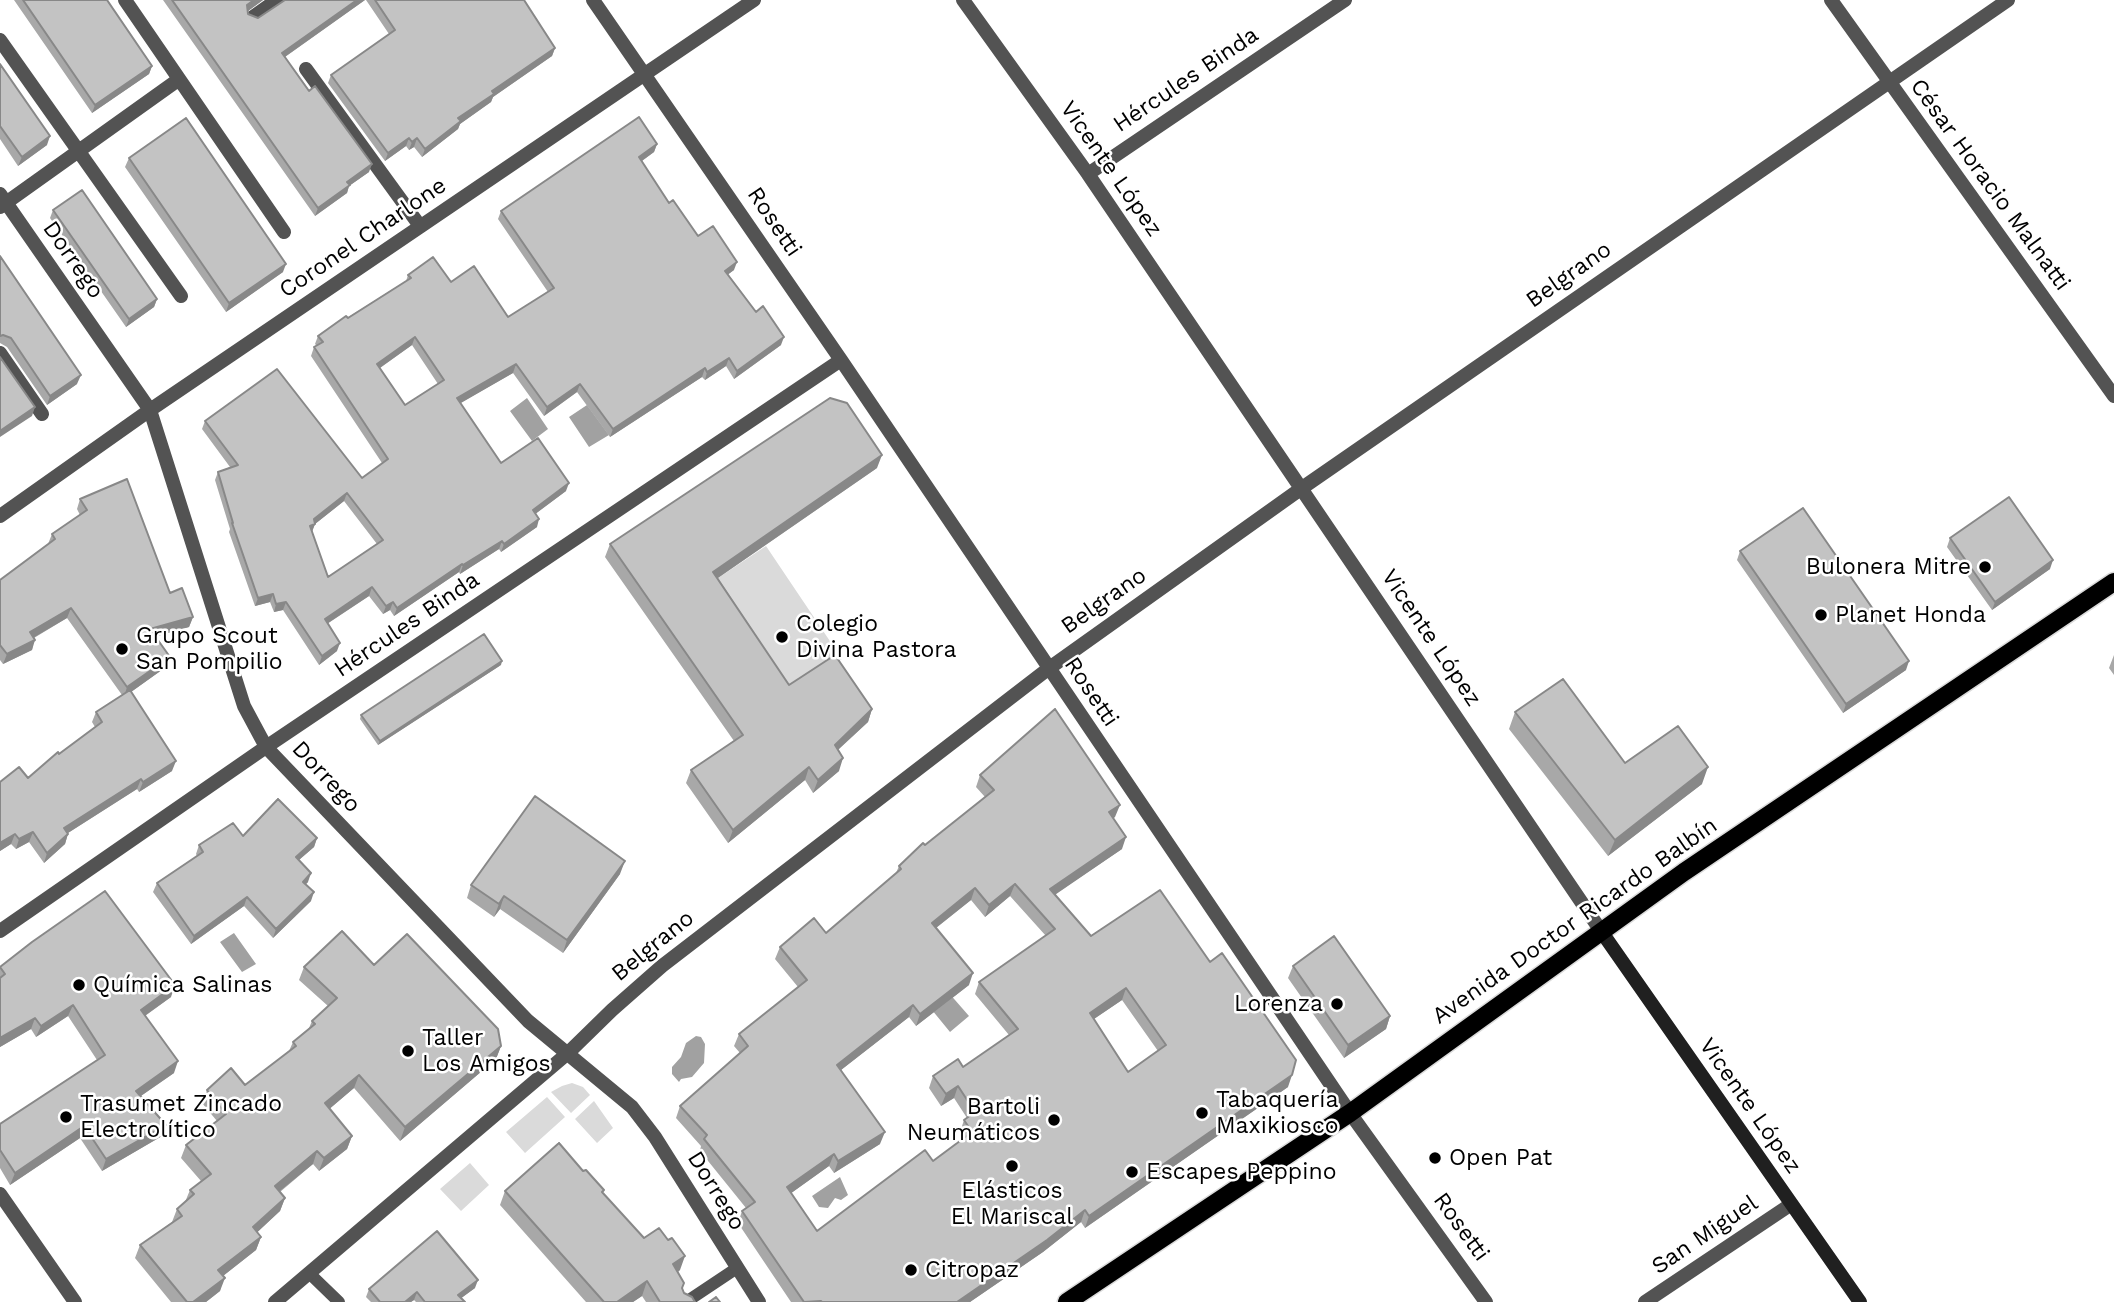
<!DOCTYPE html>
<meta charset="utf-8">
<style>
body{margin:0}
canvas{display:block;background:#fff}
</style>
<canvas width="2114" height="1302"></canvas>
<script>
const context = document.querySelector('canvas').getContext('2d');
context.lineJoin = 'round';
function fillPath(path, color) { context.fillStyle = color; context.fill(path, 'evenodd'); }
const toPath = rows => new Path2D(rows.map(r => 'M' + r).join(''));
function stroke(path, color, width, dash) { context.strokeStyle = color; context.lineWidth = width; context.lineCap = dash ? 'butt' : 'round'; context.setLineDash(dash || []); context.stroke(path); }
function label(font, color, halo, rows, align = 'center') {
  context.font = font + ' "Work Sans",sans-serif'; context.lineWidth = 5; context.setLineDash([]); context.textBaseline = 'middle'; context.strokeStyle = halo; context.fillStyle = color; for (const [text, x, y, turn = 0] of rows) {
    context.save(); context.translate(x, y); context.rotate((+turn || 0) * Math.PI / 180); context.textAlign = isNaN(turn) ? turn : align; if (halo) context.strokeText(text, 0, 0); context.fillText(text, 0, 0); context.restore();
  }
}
fillPath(toPath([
 [766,546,842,659,784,697,709,584],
 [572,1083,583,1087,590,1095,571,1113,551,1092,562,1086],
 [547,1097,565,1117,525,1153,506,1132],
 [594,1101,613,1128,597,1143,575,1119],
 [470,1163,489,1185,461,1211,440,1189]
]), '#dadada');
fillPath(toPath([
 [527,398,548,429,532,441,510,411],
 [587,405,609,435,589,447,569,417],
 [234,933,256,964,242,972,220,942],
 [941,984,969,1016,950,1032,923,999],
 [696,1036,701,1037,705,1044,704,1063,692,1077,681,1079,679,1082,672,1074,672,1067,681,1057,686,1043],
 [840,1177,848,1195,841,1200,835,1198,828,1208,819,1207,812,1196]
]), '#a1a1a1');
const primary = toPath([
 [1067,1302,1350,1113,1684,872,2114,582]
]);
stroke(primary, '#dbdbdb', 21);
stroke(toPath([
 [309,1273,339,1302],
 [686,1302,737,1268]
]), '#535353', 12);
stroke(toPath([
 [125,0,284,232],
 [593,0,841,360,1350,1113,1486,1302],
 [963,0,1088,174,1601,931],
 [1831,0,2114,396],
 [253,17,277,0],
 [0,40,181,296],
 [306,69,420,226],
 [1088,174,1345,0],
 [0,194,150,410,244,706,266,747,528,1021,632,1107,655,1137,759,1302],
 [0,207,178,80],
 [0,353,42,414],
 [0,516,150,410,754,0],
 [0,931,266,747,841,360],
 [0,1194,75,1302],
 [275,1302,568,1053,612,1010,662,966,1048,669,1302,488,2008,0],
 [1645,1302,1790,1205]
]), '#535353', 14);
stroke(toPath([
 [1601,931,1860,1302]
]), '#202020', 14);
stroke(primary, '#000', 18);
fillPath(toPath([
 [14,0,107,0,152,66,149,74,92,113],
 [163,0,263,0,248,11,248,14,258,18,365,0,285,57,369,172,349,186,347,193,315,216],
 [366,0,524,0,555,48,552,56,493,97,491,102,460,124,458,129,422,157,414,147,409,150,406,146,385,161,328,83,331,75,389,34],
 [0,64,47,145,18,166,0,139],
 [657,144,654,152,642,161,669,203,698,236,734,270,728,274,781,345,734,379,726,366,705,380,702,377,610,437,577,392,544,416,513,373,460,403,501,463,566,491,536,513,537,527,501,552,499,549,460,574,459,572,394,616,390,610,383,614,369,596,327,624,337,651,319,665,283,610,274,612,270,602,255,606,229,532,230,529,215,480,218,472,230,467,202,429,205,421,362,478,382,463,311,356,314,347,317,346,315,344,318,336,406,281,408,275,451,282,508,317,548,292,498,219,501,211],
 [412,345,438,384,405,405,380,368],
 [344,501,377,544,328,577,312,531,315,524],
 [129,158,283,272,226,312,125,167],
 [53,210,157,299,154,307,126,327,50,218],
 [0,256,77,384,47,405,7,347,0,343],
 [877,468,718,578,789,685,872,709,868,722,838,750,839,771,813,793,805,780,728,843,686,783,691,770,734,741,605,557,610,544],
 [80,499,193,617,189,627,156,636,170,657,166,667,131,692,172,771,139,792,137,789,68,833,65,844,44,863,29,842,16,849,11,844,0,851,0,782,28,778,95,727,92,722,96,712,122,695,67,618,34,638,32,650,3,664,0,660,0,580,48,544,52,534,80,515,77,509],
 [1950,538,2050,569,1992,610,1947,547],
 [1740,551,1906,670,1843,713,1737,560],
 [2114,655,2114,675,2109,668],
 [501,665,378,745,360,719,361,715],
 [1515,712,1625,763,1702,784,1608,856,1509,729],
 [980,775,1115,817,1113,818,1122,849,1055,894,1091,936,1288,1087,1085,1228,1081,1222,1043,1252,970,1302,791,1302,738,1223,742,1211,746,1208,700,1151,701,1146,676,1118,680,1106,740,1053,734,1046,739,1034,798,987,775,959,780,947,826,933,896,873,899,866,985,797,976,787],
 [1010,896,1046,936,979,982,975,994,1009,1035,963,1067,933,1076,929,1088,941,1106,954,1098,967,1118,964,1120,960,1132,964,1138,933,1161,817,1231,791,1193,829,1166,834,1173,880,1144,841,1070,909,1017,916,1026,969,985,936,928,971,900,985,917],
 [1122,1000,1158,1051,1128,1072,1094,1019],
 [243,836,317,838,314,847,299,860,308,882,306,884,311,901,273,938,244,906,191,944,153,892,157,883,197,856,196,854,199,845],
 [620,874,563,953,500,909,494,917,467,898,471,885],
 [374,965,501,1046,496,1059,400,1141,354,1088,329,1109,352,1136,347,1149,319,1171,313,1164,280,1192,285,1198,280,1211,257,1232,261,1237,256,1250,223,1276,220,1291,206,1302,171,1302,135,1258,140,1245,172,1222,177,1209,185,1202,190,1190,201,1181,181,1158,186,1145,217,1121,202,1103,207,1090,245,1085,289,1051,293,1042,309,1028,312,1021,328,1006,299,980,304,967],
 [1293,966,1390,1016,1386,1029,1344,1058,1288,978],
 [0,967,171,997,145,1016,174,1073,141,1096,166,1125,162,1136,102,1171,80,1138,10,1185,0,1168,0,1124,97,1060,68,1016,36,1037,31,1029,0,1047],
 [583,1171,604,1190,603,1193,644,1238,680,1270,678,1272,684,1293,695,1302,646,1302,642,1296,633,1302,586,1302,500,1205,505,1191],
 [475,1288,461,1298,465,1302,416,1302,414,1300,411,1302,371,1302,366,1297,369,1289]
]), '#a8a8a8');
fillPath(toPath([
 [254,0,263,0,244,14,247,5],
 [357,0,365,0,279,61,282,53],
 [555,48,552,56,493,97,491,102,460,124,458,129,422,157,425,149,458,118,492,91],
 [152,66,149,74,92,113,95,105],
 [50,136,47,145,18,166,22,157],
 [409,138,406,146,385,161,388,153],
 [417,138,414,147,409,150,412,142],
 [657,144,654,152,636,165,639,157],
 [372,164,369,172,349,186,347,193,315,216,318,208,347,182],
 [737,262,734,270,722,279,725,271],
 [286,264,283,272,226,312,229,303],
 [157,299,154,307,126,327,129,319],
 [415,337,412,345,374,372,377,364],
 [784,337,781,345,734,379,737,371],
 [729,358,726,366,705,380,707,372],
 [516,364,513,373,454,407,457,398],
 [705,368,702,377,610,437,613,429],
 [81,375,77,384,47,405,50,396],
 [580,384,577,392,544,416,547,407],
 [35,407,32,416,0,437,0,431],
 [882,455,877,468,709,584,713,572],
 [569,483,566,491,530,518,533,510],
 [347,493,344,501,315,524,312,532,307,534,314,519],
 [539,519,537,527,501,552,504,544],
 [502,541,499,549,460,574,463,565],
 [2053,560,2050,569,1992,610,1995,602],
 [462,564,459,572,394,616,397,608],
 [372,587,369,596,322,627,325,619],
 [273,594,270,602,255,606,258,598],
 [286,602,283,610,274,612,276,604],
 [393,602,390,610,383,614,386,606],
 [71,608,67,618,26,642,30,632],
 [193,617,189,627,147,639,150,629],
 [35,640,32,650,3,664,7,654],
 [340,643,337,651,319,665,322,656],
 [170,657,166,667,124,697,127,687],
 [502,661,501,665,378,745,380,741],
 [1909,661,1906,670,1843,713,1846,704],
 [872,709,868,722,830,757,835,745],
 [843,758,839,771,813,793,818,780],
 [176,761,172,771,139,792,143,782],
 [809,767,805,780,728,843,733,830],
 [1708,767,1702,784,1608,856,1615,840],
 [141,779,137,789,60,838,64,828],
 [1120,805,1115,817,1105,824,1109,812],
 [33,832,29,842,16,849,19,839],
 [15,834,11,844,0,851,0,843],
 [68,834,65,844,44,863,47,853],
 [1126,837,1122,849,1046,901,1050,889],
 [317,838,314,847,293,865,296,857],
 [625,861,620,874,563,953,567,940],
 [311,873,308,882,300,890,303,882],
 [1015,884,1010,896,985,917,989,905],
 [975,888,971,900,927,935,932,923],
 [314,892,311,901,273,938,276,929],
 [504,896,500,909,494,917,499,904],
 [247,897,244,906,191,944,194,936],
 [973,973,969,985,916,1026,920,1014],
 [175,985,171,997,136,1022,141,1010],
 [1126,988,1122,1000,1085,1025,1090,1013],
 [73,1005,68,1016,36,1037,41,1026],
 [913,1005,909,1017,832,1077,837,1065],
 [1390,1016,1386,1029,1344,1058,1348,1045],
 [35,1018,31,1029,0,1047,0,1038],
 [501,1046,496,1059,400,1141,405,1127],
 [178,1061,174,1073,132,1102,136,1091],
 [359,1075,354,1088,320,1117,325,1103],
 [1292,1075,1288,1087,1085,1228,1089,1216],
 [958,1086,954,1098,941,1106,946,1094],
 [166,1125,162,1136,102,1171,106,1159],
 [84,1126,80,1138,10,1185,15,1173],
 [885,1132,880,1144,834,1173,838,1161],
 [352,1136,347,1149,319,1171,324,1158],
 [317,1151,313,1164,270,1199,275,1186],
 [834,1154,829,1166,783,1199,787,1187],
 [285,1198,280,1211,248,1241,253,1227],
 [1085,1210,1081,1222,1043,1252,970,1302,957,1302],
 [261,1237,256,1250,214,1283,218,1270],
 [685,1256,680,1270,668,1278,673,1264],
 [225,1278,220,1291,206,1302,193,1302],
 [478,1280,475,1288,456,1302,458,1295],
 [647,1281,642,1296,633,1302,617,1302],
 [417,1292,414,1300,411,1302,405,1302]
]), '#888');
const building = toPath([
 [23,0,107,0,152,66,95,105,23,0],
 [172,0,254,0,247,5,248,14,258,18,285,0,357,0,282,53,309,91,315,86,372,164,347,182,350,185,318,208,172,0],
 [375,0,524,0,555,48,492,91,494,94,458,118,461,121,425,149,417,138,412,142,409,138,388,153,331,75,395,30,375,0],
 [0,64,50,136,22,157,0,126,0,64],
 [639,117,657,144,639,157,669,203,673,200,698,236,713,226,737,262,725,271,756,312,763,306,784,337,737,371,729,358,707,372,705,368,613,429,580,384,547,407,516,364,457,398,501,463,538,438,569,483,533,510,539,519,504,544,502,541,463,565,462,564,397,608,393,602,386,606,372,587,325,619,340,643,322,656,286,602,276,604,273,594,258,598,232,523,233,523,218,472,238,465,205,421,277,369,362,478,388,459,314,347,323,342,318,336,346,316,348,318,411,278,408,275,433,257,451,282,474,266,508,317,554,288,501,211,639,117],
 [415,337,444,380,405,405,377,364,415,337],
 [347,493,383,540,328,577,310,526,315,524,314,519,347,493],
 [186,118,286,264,229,303,129,158,186,118],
 [82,190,157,299,129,319,53,210,82,190],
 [0,256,81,375,50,396,11,338,3,335,0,336,0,256],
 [0,357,35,407,0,431,0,357],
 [830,398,847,403,882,455,713,572,789,685,835,655,872,709,835,745,843,758,818,780,809,767,733,830,691,770,743,735,610,544,830,398],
 [127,479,170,593,182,588,193,617,150,629,170,657,127,687,71,608,30,632,35,640,7,654,0,645,0,580,55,539,52,534,87,510,80,499,127,479],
 [2009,497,2053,560,1995,602,1950,538,2009,497],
 [1803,508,1909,661,1846,704,1740,551,1803,508],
 [484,634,502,661,380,741,361,715,484,634],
 [1563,679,1625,763,1678,726,1708,767,1615,840,1515,712,1563,679],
 [130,690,176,761,143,782,141,779,64,828,68,834,47,853,33,832,19,839,15,834,0,843,0,782,19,767,28,778,58,752,59,754,102,722,96,712,130,690],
 [1055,709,1120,805,1109,812,1126,837,1050,889,1091,936,1160,890,1210,962,1222,953,1296,1060,1292,1075,1089,1216,1085,1210,1047,1240,957,1302,822,1302,821,1301,804,1302,742,1211,755,1202,704,1139,707,1135,680,1106,748,1046,739,1034,807,980,780,947,814,918,826,933,901,869,899,866,923,843,925,845,994,790,980,775,1055,709],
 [1015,884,1055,929,979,982,1018,1029,963,1067,958,1059,933,1076,946,1094,958,1086,975,1112,964,1120,972,1132,933,1161,925,1150,817,1231,787,1187,834,1154,838,1161,885,1132,837,1065,913,1005,920,1014,973,973,932,923,975,888,989,905,1015,884],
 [1126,988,1166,1045,1128,1072,1090,1013,1126,988],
 [535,796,625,861,567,940,504,896,499,904,471,885,535,796],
 [278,799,317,838,296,857,311,873,303,882,314,892,276,929,247,897,194,936,157,883,203,852,199,845,233,823,243,836,278,799],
 [105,891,175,985,141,1010,178,1061,136,1091,166,1125,106,1159,84,1126,15,1173,0,1150,0,1124,105,1055,73,1005,41,1026,35,1018,0,1038,0,978,5,974,0,967,32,942,105,891],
 [342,931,374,965,407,934,498,1029,501,1046,405,1127,359,1075,325,1103,352,1136,324,1158,317,1151,275,1186,285,1198,253,1227,261,1237,218,1270,225,1278,193,1302,187,1302,140,1245,182,1216,177,1209,194,1194,190,1190,211,1174,186,1145,226,1114,207,1090,231,1068,245,1085,296,1046,293,1042,315,1024,312,1021,337,998,304,967,342,931],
 [1334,936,1390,1016,1348,1045,1293,966,1334,936],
 [559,1143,583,1171,586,1170,604,1190,602,1192,644,1238,659,1228,668,1240,672,1238,685,1256,673,1264,684,1283,682,1288,684,1293,692,1297,695,1302,660,1302,647,1281,617,1302,604,1302,505,1191,559,1143],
 [437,1231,478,1280,458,1295,465,1302,425,1302,417,1292,405,1302,380,1302,369,1289,437,1231],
 [716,1297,720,1302,709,1302,716,1297]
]);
fillPath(building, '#c3c3c3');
stroke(building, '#888', 2);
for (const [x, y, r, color] of [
 [1985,567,7,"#000"],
 [1821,615,7,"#000"],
 [782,637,7,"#000"],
 [122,649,7,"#000"],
 [79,985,7,"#000"],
 [1337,1004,7,"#000"],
 [408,1051,7,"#000"],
 [1202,1113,7,"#000"],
 [66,1117,7,"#000"],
 [1054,1120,7,"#000"],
 [1435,1158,7,"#000"],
 [1012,1166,7,"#000"],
 [1132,1172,7,"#000"],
 [911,1270,7,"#000"]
]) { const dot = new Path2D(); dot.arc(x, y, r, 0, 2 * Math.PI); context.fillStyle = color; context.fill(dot); stroke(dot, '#fff', 2.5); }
label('23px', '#000', '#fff', [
 ["Hércules Binda",1186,80,-34],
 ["Vicente López",1111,169,55],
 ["César Horacio Malnatti",1990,185,54],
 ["Rosetti",774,222,56],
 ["Coronel Charlone",363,238,-34],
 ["Dorrego",73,260,55],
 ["Belgrano",1569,275,-35],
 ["Belgrano",1104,601,-35],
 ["Hércules Binda",407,625,-34],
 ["Vicente López",1431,638,56],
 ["Rosetti",1091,692,56],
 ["Dorrego",326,777,47],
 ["Avenida Doctor Ricardo Balbín",1575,921,-35],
 ["Belgrano",653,946,-39],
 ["Vicente López",1750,1106,55],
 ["Dorrego",716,1191,58],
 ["Rosetti",1461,1227,54],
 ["San Miguel",1705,1235,-34]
]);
label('23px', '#000', '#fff', [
 ["Bulonera Mitre",1971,567,"right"],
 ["Planet Honda",1835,615],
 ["Colegio",796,624],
 ["Divina Pastora",796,650],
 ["Grupo Scout",136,636],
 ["San Pompilio",136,662],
 ["Química Salinas",93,985],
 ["Lorenza",1323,1004,"right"],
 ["Taller",422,1038],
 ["Los Amigos",422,1064],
 ["Tabaquería",1216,1100],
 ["Maxikiosco",1216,1126],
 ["Trasumet Zincado",80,1104],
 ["Electrolítico",80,1130],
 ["Bartoli",1040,1107,"right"],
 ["Neumáticos",1040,1133,"right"],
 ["Open Pat",1449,1158],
 ["Escapes Peppino",1146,1172],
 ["Elásticos",1012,1191,"center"],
 ["El Mariscal",1012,1217,"center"],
 ["Citropaz",925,1270]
], 'left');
</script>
